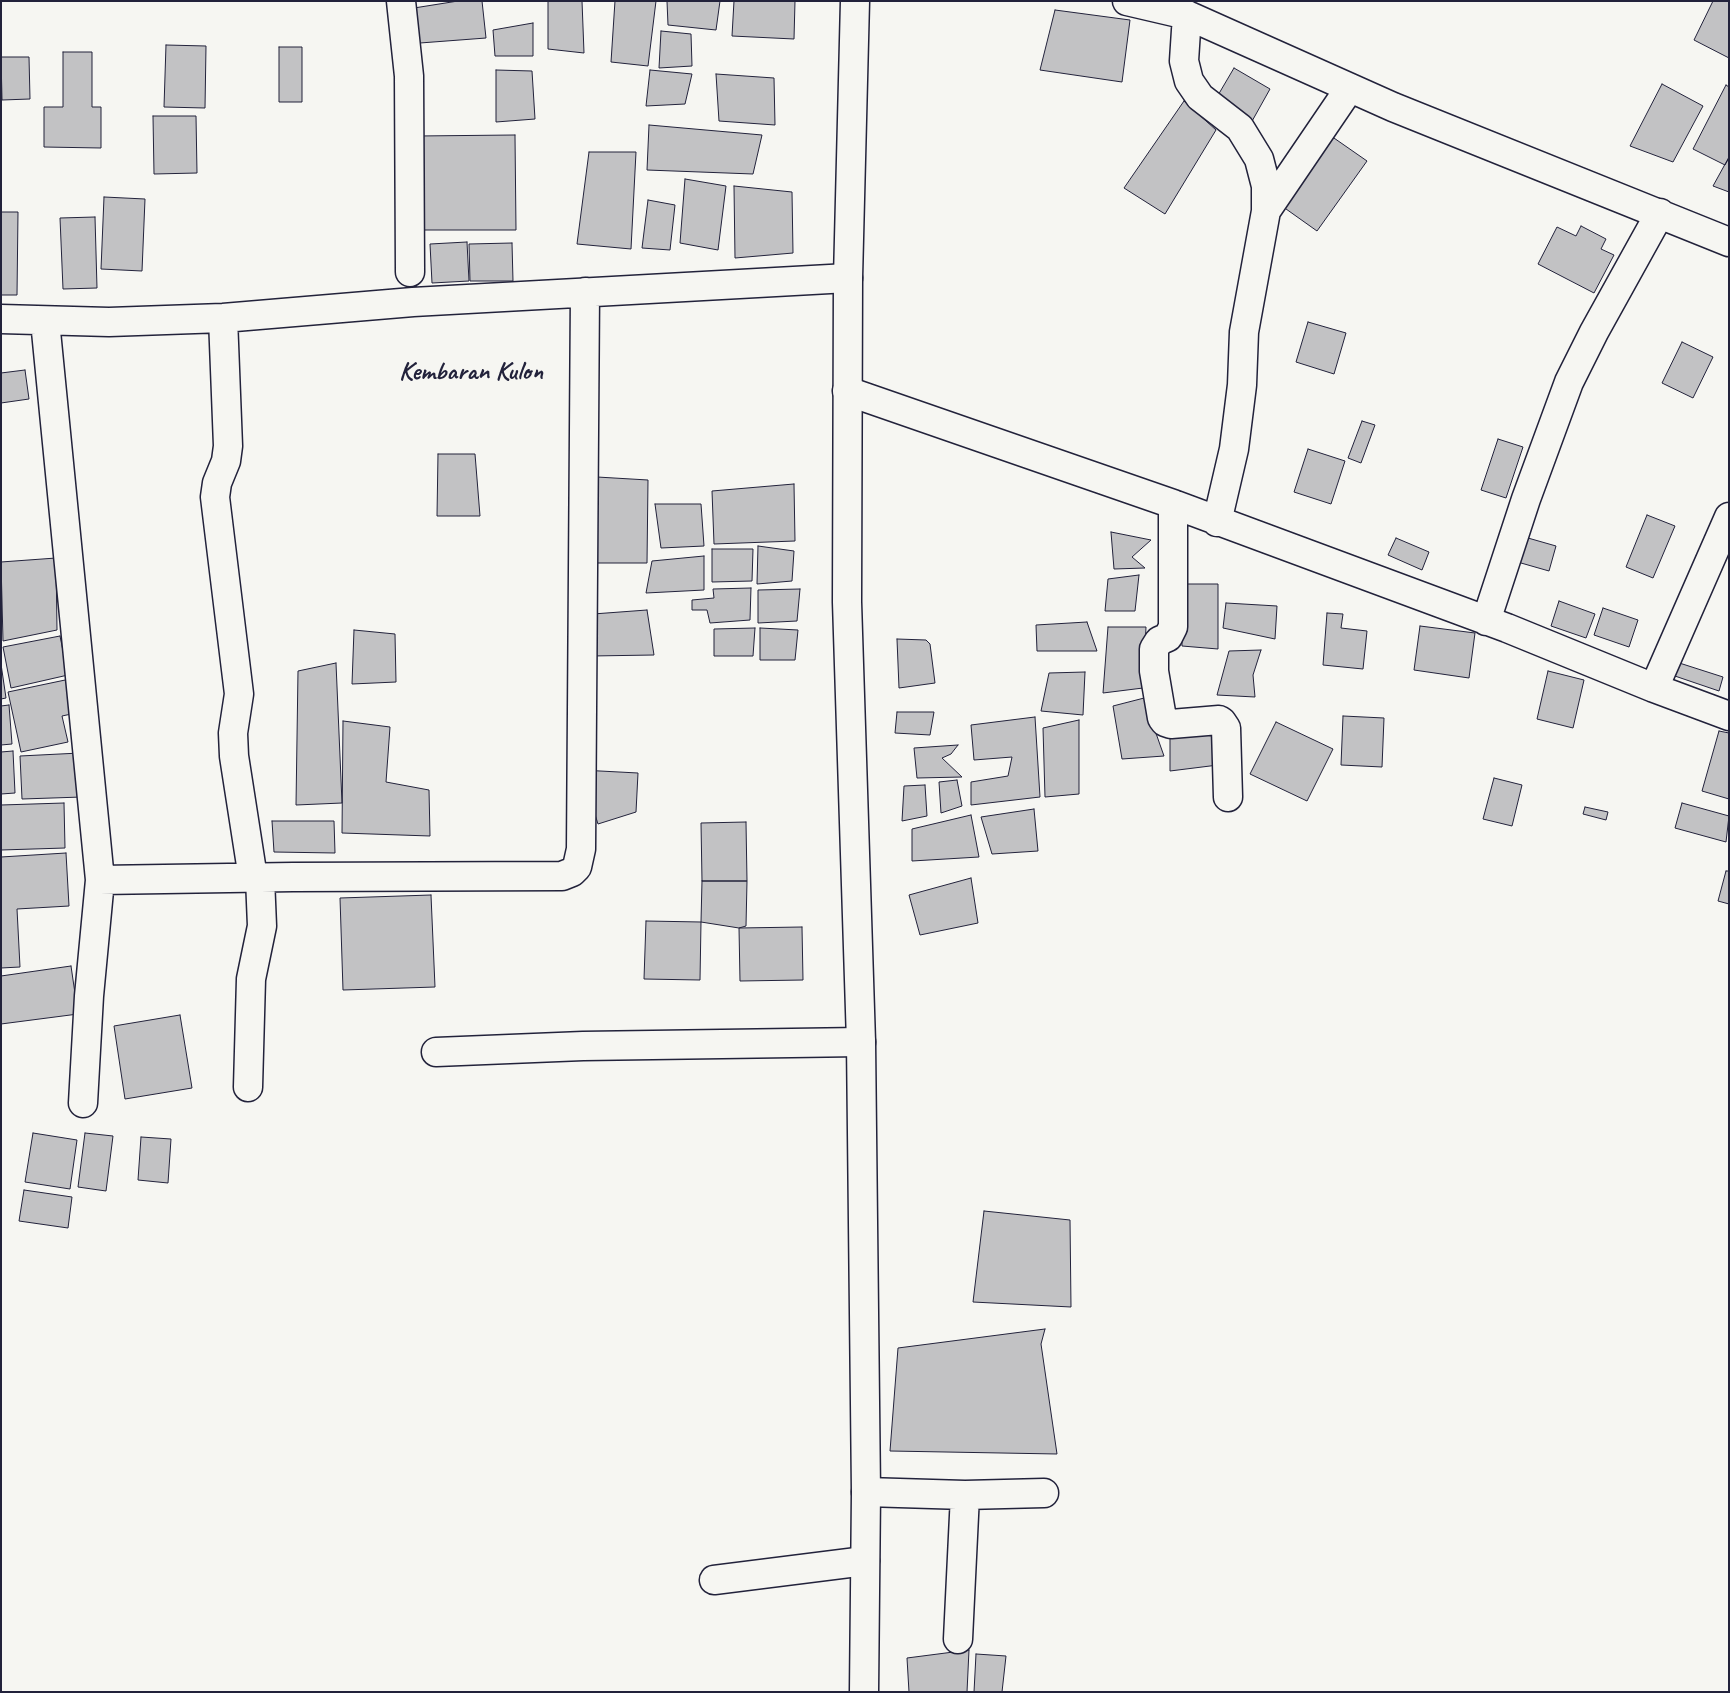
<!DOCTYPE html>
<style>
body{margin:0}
#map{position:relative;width:1730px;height:1693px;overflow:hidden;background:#f6f6f2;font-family:Caveat,sans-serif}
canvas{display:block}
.frame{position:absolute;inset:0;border:2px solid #22223b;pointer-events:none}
</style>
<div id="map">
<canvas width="1730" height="1693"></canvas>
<div class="frame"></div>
</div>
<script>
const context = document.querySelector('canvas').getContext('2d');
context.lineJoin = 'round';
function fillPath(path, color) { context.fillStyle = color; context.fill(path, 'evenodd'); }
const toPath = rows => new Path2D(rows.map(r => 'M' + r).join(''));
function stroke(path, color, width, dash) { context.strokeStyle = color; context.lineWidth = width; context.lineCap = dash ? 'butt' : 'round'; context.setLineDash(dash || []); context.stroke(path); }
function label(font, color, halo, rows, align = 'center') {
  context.font = font + ' Caveat,sans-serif'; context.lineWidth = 4.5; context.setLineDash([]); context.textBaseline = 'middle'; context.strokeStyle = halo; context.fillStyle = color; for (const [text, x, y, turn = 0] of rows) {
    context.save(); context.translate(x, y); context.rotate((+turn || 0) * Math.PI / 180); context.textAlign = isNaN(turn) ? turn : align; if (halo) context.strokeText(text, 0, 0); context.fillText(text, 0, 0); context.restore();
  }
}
const building = toPath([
 [458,1,482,1,486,38,420,43,414,8,458,1],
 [548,1,582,1,584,53,548,49,548,1],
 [615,1,656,1,648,66,611,62,615,1],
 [667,1,720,1,716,30,668,25,667,1],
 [734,1,795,1,794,39,732,36,734,1],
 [1713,1,1729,1,1729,58,1694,40,1713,1],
 [1055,10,1130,20,1122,82,1040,70,1055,10],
 [533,23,533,56,495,56,493,30,533,23],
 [661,31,691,34,692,66,659,68,661,31],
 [166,45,206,46,205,108,164,107,166,45],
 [279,47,302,47,302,102,279,102,279,47],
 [63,52,92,52,92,107,101,107,101,148,44,147,44,107,63,107,63,52],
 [1,57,29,57,30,99,2,100,1,57],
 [1234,68,1270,89,1251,123,1214,102,1234,68],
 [496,70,532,71,535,119,496,122,496,70],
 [650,70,692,74,685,104,646,106,650,70],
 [716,74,774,78,775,125,719,121,716,74],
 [1662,84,1703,106,1673,162,1630,146,1662,84],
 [1726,85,1729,87,1729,158,1725,165,1693,149,1726,85],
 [1184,101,1216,130,1165,214,1124,188,1184,101],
 [153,116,196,116,197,173,154,174,153,116],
 [649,125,762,135,753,174,647,170,649,125],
 [1321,129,1367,161,1317,231,1272,199,1321,129],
 [515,135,516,230,418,230,417,136,515,135],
 [589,152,636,152,631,249,577,244,589,152],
 [1729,157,1729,192,1713,186,1729,157],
 [685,179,726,186,718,250,680,243,685,179],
 [734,186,792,192,793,253,735,258,734,186],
 [104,197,145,199,142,271,101,269,104,197],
 [648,200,675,205,670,250,642,248,648,200],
 [1,212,18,212,17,295,1,295,1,212],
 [95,217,97,288,63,289,60,218,95,217],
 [1581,226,1606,239,1601,249,1614,255,1594,293,1538,264,1557,227,1576,236,1581,226],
 [467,242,469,281,432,283,430,244,467,242],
 [512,243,513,281,470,281,469,244,512,243],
 [1308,322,1346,333,1334,374,1296,362,1308,322],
 [1682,342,1713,357,1693,398,1662,383,1682,342],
 [25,370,29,399,1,403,1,373,25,370],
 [1362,421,1375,425,1361,463,1348,458,1362,421],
 [1498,439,1523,447,1506,498,1481,490,1498,439],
 [1308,449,1345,461,1331,504,1294,492,1308,449],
 [438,454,475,454,480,516,437,516,438,454],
 [597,477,648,480,647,563,596,563,597,477],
 [794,484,795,541,714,544,712,491,794,484],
 [655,504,701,504,704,546,661,548,655,504],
 [1647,515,1675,526,1653,578,1626,567,1647,515],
 [1111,532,1151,540,1132,557,1145,568,1114,569,1111,532],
 [1521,536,1556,546,1549,571,1514,561,1521,536],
 [1396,538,1429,552,1422,570,1388,555,1396,538],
 [758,546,794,551,792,581,757,584,758,546],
 [712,549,753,549,752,581,712,582,712,549],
 [704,556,704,590,646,593,652,561,704,556],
 [56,558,57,630,3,641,1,562,56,558],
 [1139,575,1135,611,1105,611,1108,579,1139,575],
 [1181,584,1218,584,1218,649,1182,646,1181,584],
 [751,588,750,620,710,623,707,610,692,610,692,600,714,598,713,589,751,588],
 [800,589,797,621,758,623,758,590,800,589],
 [1559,601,1595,614,1586,638,1551,626,1559,601],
 [1226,603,1277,606,1275,639,1223,628,1226,603],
 [1603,608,1638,620,1629,647,1594,635,1603,608],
 [647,610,654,655,591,656,593,614,647,610],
 [1327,613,1343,614,1341,628,1367,631,1363,669,1323,665,1327,613],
 [1087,622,1097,651,1037,651,1036,625,1087,622],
 [1420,626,1475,633,1469,678,1414,670,1420,626],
 [1108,627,1146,627,1143,688,1103,693,1108,627],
 [755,628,753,656,714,656,714,629,755,628],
 [760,628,798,630,795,660,760,660,760,628],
 [354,630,395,634,396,682,352,684,354,630],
 [60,636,68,675,11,688,3,647,60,636],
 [897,639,926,640,930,644,935,683,899,688,897,639],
 [1261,650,1253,675,1255,697,1217,695,1229,651,1261,650],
 [1670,660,1723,677,1719,691,1666,673,1670,660],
 [336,663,342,803,296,805,298,671,336,663],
 [1,664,6,698,1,699,1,664],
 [1548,671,1584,680,1573,728,1537,719,1548,671],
 [1085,672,1083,715,1041,711,1049,673,1085,672],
 [70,679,76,713,62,716,68,742,21,752,8,692,70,679],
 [1152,696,1146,705,1164,756,1122,759,1113,706,1152,696],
 [9,705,12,744,1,745,1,706,9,705],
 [897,712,934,712,930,735,895,733,897,712],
 [1343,716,1384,718,1382,767,1341,765,1343,716],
 [1035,717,1040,797,971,805,971,782,1008,776,1012,757,974,760,971,725,1035,717],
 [1079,720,1079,794,1045,797,1043,728,1079,720],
 [343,721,390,727,386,782,429,790,430,836,342,833,343,721],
 [1276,722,1333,749,1307,801,1250,774,1276,722],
 [1215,728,1218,765,1170,771,1170,735,1215,728],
 [1719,731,1729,733,1729,799,1702,791,1719,731],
 [958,745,951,754,942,758,962,777,917,778,914,748,958,745],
 [13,751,15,793,1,794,1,752,13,751],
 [80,753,82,797,22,799,20,756,80,753],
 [581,770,638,773,636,812,598,824,581,770],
 [1494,778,1522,785,1512,826,1483,819,1494,778],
 [957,780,962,806,941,813,939,782,957,780],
 [925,785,927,816,902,821,904,786,925,785],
 [64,803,65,848,1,850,1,805,64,803],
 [1682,803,1729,816,1726,842,1675,828,1682,803],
 [1585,807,1608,812,1606,820,1583,814,1585,807],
 [1034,809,1038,851,992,854,981,817,1034,809],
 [971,815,979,857,912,861,912,829,971,815],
 [272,821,334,821,335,853,274,852,272,821],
 [746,822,747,881,702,881,701,823,746,822],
 [66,853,69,906,17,909,20,967,1,968,1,857,66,853],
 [1726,871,1729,871,1729,904,1718,901,1726,871],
 [971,878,978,923,920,935,909,895,971,878],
 [702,881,747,881,746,926,739,928,701,922,702,881],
 [431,895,435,987,343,990,340,898,431,895],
 [646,921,701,922,700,980,644,979,646,921],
 [802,927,803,980,740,981,739,928,802,927],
 [71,966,78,1014,1,1024,1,976,71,966],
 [180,1015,192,1088,125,1099,114,1026,180,1015],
 [33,1133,77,1140,70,1189,25,1182,33,1133],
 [85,1133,113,1136,106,1191,78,1187,85,1133],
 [141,1137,171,1139,168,1183,138,1180,141,1137],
 [24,1190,72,1197,68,1228,19,1221,24,1190],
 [984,1211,1070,1220,1071,1307,973,1302,984,1211],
 [1045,1329,1041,1344,1057,1454,890,1451,898,1348,1045,1329],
 [969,1650,967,1692,909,1692,907,1658,969,1650],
 [976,1654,1006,1656,1002,1692,974,1692,976,1654]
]);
fillPath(building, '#c2c2c4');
stroke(building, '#22223b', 1);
const minor = toPath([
 [401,1,409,76,410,272],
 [1127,1,1187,15,1393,107,1729,242],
 [1187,15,1184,61,1189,81,1200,97,1240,128,1259,159,1266,186,1266,211,1244,332,1242,385,1234,449,1217,522],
 [1266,211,1349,89],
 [223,318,228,446,226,461,217,483,215,497,239,694,233,733,234,756,253,878],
 [1,319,109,322,223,318,413,302,848,278],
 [45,321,100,880,293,877,562,876,572,872,577,867,581,849,585,292],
 [847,391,1173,504,1507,628,1654,688,1729,716],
 [1173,504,1173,627,1168,637,1159,641,1154,649,1154,671,1162,718,1165,722,1171,724,1219,720,1222,722,1226,728,1228,797],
 [1486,621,1526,499,1569,382,1594,332,1660,213],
 [1654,688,1729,517],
 [436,1052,583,1046,861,1042],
 [248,1087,251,979,262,926,260,878],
 [83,1103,89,996,100,880],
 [866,1492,965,1495,1044,1493],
 [714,1580,865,1561],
 [958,1639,965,1495]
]);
const major = toPath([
 [855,1,848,278,847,602,861,1042,866,1492,864,1692]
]);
stroke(minor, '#22223b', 31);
stroke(major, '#22223b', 31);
stroke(minor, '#f6f6f2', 28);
stroke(major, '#f6f6f2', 28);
label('bold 26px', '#22223b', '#f6f6f2', [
 ["Kembaran Kulon",471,372]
]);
</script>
